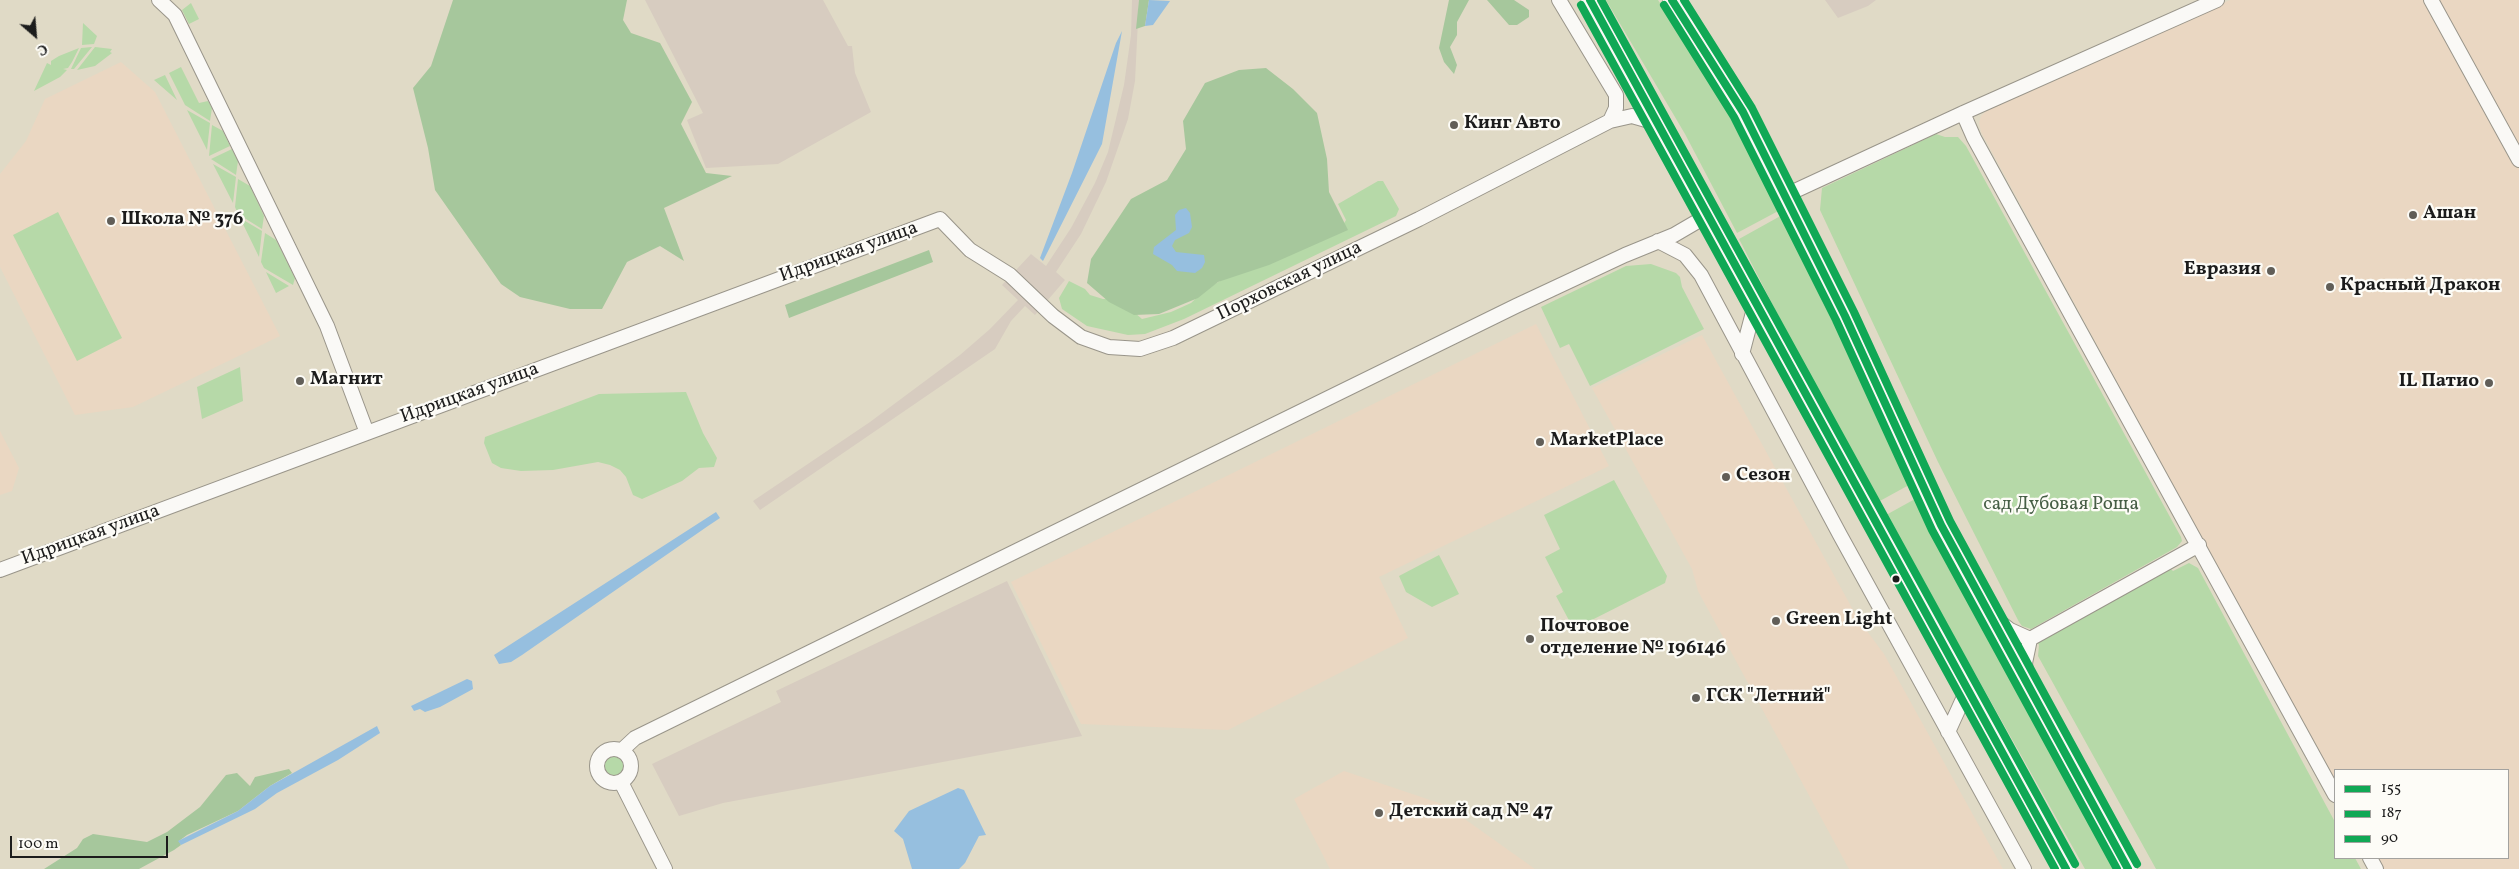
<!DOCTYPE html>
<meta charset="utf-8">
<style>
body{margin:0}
#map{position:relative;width:2519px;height:869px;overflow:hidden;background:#e0dac6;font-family:Vollkorn,serif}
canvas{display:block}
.legend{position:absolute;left:2334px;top:769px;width:175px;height:90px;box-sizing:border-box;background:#fdfcf7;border:1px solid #a3a29f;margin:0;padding:6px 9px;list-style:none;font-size:15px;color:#1c1c1c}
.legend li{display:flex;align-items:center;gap:10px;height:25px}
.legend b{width:25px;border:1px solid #a3a29f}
.north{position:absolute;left:10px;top:10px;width:50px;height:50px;-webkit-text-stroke:4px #fdfcf7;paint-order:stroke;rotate:153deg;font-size:14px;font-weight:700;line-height:20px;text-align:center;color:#1c1c1c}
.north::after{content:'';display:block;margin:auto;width:18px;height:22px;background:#1c1c1c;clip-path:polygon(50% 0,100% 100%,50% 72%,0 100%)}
.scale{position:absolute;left:10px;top:836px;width:158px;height:22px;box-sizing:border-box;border:2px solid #1c1c1c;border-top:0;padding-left:6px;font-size:15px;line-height:18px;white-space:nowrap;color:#1c1c1c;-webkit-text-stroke:4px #fdfcf7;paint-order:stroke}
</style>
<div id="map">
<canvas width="2519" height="869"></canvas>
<ul class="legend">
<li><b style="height:6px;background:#10a855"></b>155</li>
<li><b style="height:6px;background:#10a855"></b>187</li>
<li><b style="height:6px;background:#10a855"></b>90</li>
</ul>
<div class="north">С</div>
<div class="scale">100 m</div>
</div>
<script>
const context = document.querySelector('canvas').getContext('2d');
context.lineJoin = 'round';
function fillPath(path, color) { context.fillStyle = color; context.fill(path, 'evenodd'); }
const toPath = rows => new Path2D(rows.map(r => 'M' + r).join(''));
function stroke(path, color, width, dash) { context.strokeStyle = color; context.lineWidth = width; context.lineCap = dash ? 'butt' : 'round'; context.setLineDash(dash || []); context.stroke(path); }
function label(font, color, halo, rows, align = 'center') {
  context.font = font + ' Vollkorn,serif'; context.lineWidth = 4.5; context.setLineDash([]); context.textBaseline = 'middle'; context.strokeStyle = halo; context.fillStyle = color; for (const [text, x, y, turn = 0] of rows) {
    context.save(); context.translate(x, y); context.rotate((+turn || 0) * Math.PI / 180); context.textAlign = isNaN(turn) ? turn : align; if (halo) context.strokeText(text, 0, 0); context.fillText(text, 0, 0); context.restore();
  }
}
fillPath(toPath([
 [2230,0,2519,0,2519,869,2383,869,2377,858,2508,858,2508,770,2335,770,2335,782,1981,132,1979,123,1981,116,1987,110],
 [121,62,155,92,280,336,133,407,75,415,0,267,0,174,26,141,45,99],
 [1536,324,1609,466,1379,577,1408,638,1228,730,1081,724,1011,582],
 [1702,335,1858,619,1884,654,2003,869,1849,869,1698,591,1692,569,1592,388],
 [0,431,19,468,12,491,0,495],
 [1344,771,1445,805,1535,869,1330,869,1294,799]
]), '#ead7c2');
fillPath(toPath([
 [645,0,823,0,848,46,852,46,855,73,871,112,778,164,706,168,687,120,703,113],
 [1132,0,1139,0,1135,81,1128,119,1106,182,1081,234,1056,272,1065,280,1035,315,1025,306,1011,321,995,349,760,510,753,501,870,422,960,355,990,329,1018,300,1002,285,1031,254,1046,266,1071,228,1095,183,1108,152,1124,85,1131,35],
 [1825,0,1876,0,1868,6,1838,18],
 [1007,581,1082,736,723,803,679,816,652,764,781,702,776,691]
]), '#d7ccc0');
fillPath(toPath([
 [1606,0,1658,0,1722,97,1782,209,1737,233,1685,134],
 [191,3,199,19,189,24,182,10],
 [83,23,97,36,94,44,82,45],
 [92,47,74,69,71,69,81,48],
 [95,47,112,49,110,52,112,53,95,66,77,70],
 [79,48,72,62,68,68,63,69,67,70,60,77,34,91,47,63,51,65,51,61,59,56],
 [181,67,199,103,208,101,212,108,210,121,185,105,169,73],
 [165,75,177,100,154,80],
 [187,110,210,123,207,150],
 [212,125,223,131,230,146,209,156],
 [1936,134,1945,137,1958,137,1966,146,2181,537,2182,541,2177,547,2031,629,2022,626,2019,622,1938,462,1820,210,1822,188],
 [232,149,238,161,236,175,211,159],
 [213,164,236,177,233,203],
 [238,179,250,186,264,216,262,229,238,214,235,207],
 [1378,181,1383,181,1399,209,1396,216,1184,319,1145,334,1128,335,1087,326,1062,309,1059,298,1069,281,1085,289,1090,295,1103,299,1112,299,1126,305,1142,319,1171,312,1191,303,1206,289,1243,268,1339,232,1346,220,1338,204],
 [58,212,122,338,77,361,13,235],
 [1784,214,1829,303,1909,485,1878,502,1835,426,1739,239],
 [240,218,262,231,259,257],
 [265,233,276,240,295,278,293,285,264,268,261,262],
 [1651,264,1676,273,1680,277,1682,287,1704,329,1590,386,1569,344,1560,348,1541,307,1626,266],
 [266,272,289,286,276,293],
 [240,367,243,401,202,419,197,387],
 [686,392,703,433,717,458,714,467,699,468,682,481,642,499,633,495,626,477,620,470,610,465,598,462,553,470,521,471,501,468,492,463,484,443,485,437,599,394],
 [1614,480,1667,576,1665,583,1576,628,1572,626,1556,596,1563,592,1545,557,1560,549,1544,515],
 [1915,499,2016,688,2114,869,2085,869,1886,515],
 [1439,555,1459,594,1432,607,1406,592,1399,576],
 [2189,563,2198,568,2335,822,2335,858,2355,858,2361,869,2156,869,2038,656,2039,645,2037,641,2170,568,2173,571],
 '603 767a11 11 0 1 1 22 0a11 11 0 1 1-22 0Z'
]), '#b6d9a8');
fillPath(toPath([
 [453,0,627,0,623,20,631,33,660,43,692,102,681,124,706,173,732,176,664,208,684,261,660,246,627,262,602,309,570,309,520,297,501,284,435,190,428,148,413,88,431,66],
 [1139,0,1149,0,1145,26,1136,29],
 [1449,0,1469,0,1457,22,1457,35,1450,47,1457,65,1454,74,1444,62,1439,48],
 [1487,0,1514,0,1529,10,1529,17,1517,25,1509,25],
 [1266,68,1293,89,1317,113,1327,159,1329,192,1348,230,1269,265,1218,282,1198,298,1159,314,1134,315,1109,302,1087,283,1091,259,1131,199,1167,180,1186,149,1183,121,1205,83,1239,70],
 [929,250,933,262,789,318,785,305],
 [289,769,292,773,270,786,238,811,187,835,179,841,181,845,174,850,139,869,44,869,77,848,83,839,93,834,147,842,167,832,200,807,226,775,237,773,250,786,255,777]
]), '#a6c79c');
fillPath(toPath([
 [1149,0,1170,1,1153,25,1145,26],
 [1122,31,1102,144,1043,261,1040,258,1072,173,1116,43],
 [1186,208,1190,213,1192,227,1189,233,1175,240,1172,246,1176,252,1204,255,1205,262,1202,268,1195,273,1177,271,1172,265,1153,254,1154,247,1176,230,1175,215,1179,210],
 [716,512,720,518,708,526,522,655,511,662,499,664,494,655],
 [467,679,472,681,473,689,440,707,425,712,420,709,414,711,411,706],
 [377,726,380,733,338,760,277,793,255,809,181,845,178,841,238,811,270,786],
 [958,788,964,790,986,835,979,836,965,863,959,869,912,869,903,839,894,831,909,811]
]), '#96bfdf');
const minor = toPath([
 [159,0,175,15,327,326,367,433],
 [1559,0,1616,95,1616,108,1610,121],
 [2431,0,2519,160],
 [1963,113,1974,138,2335,795],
 [1786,195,1963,113,2217,0],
 [1658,241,1685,255,1701,275,1840,535,2024,869],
 [1742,354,1756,301],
 [0,570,940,219,970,250,1010,275,1053,316,1081,337,1109,347,1140,349,1173,338,1419,219,1610,121,1632,116,1660,124],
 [1992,616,2010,630,2030,639],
 [2027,680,2025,663,2030,639,2199,545],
 [1948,732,1968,688],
 '597 766a17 17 0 1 1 34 0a17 17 0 1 1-34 0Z',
 [621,751,635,738,1516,306,1625,255,1674,235,1698,221,1704,208],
 [621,782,665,869],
 [2370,858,2376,869]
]);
const major = toPath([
 [1590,0,2066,869],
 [1672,0,1743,112,1845,316,1941,525,2128,869]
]);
stroke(minor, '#99958a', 16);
stroke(major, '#99958a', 19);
stroke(minor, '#faf9f6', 14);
stroke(major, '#faf9f6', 18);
stroke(toPath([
 [1590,0,2066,869],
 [1672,0,1743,112,1845,316,1941,525,2128,869]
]), '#10a855', 8);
stroke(toPath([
 [1581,5,2055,869],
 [1664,5,1734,117,1836,320,1932,530,2117,869]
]), '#10a855', 8);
stroke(toPath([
 [1601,0,2075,864],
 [1684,0,1752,108,1854,312,1950,521,2137,864]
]), '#10a855', 8);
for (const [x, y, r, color] of [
 [1454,125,5,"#615e58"],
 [2413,215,5,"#615e58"],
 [111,221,5,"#615e58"],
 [2271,271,5,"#615e58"],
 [2330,287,5,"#615e58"],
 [300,381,5,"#615e58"],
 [2489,383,5,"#615e58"],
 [1540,442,5,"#615e58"],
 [1726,477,5,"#615e58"],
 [1896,579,4.5,"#1c1c1c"],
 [1776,621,5,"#615e58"],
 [1530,639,5,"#615e58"],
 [1696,698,5,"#615e58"],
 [1379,813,5,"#615e58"]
]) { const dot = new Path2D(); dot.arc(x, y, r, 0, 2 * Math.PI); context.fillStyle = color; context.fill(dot); stroke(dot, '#fdfcf7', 2); }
label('bold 19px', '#1c1c1c', '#fdfcf7', [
 ["Кинг Авто",1464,125],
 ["Ашан",2423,215],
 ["Школа № 376",121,221],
 ["Евразия",2261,271,"right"],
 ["Красный Дракон",2340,287],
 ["Магнит",310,381],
 ["IL Патио",2479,383,"right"],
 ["MarketPlace",1550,442],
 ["Сезон",1736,477],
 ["Green Light",1786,621],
 ["Почтовое",1540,628],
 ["отделение № 196146",1540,650],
 ["ГСК \"Летний\"",1706,698],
 ["Детский сад № 47",1389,813]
], 'left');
label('19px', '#1c1c1c', '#fdfcf7', [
 ["Идрицкая улица",849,253,-20],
 ["Порховская улица",1290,282,-26],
 ["Идрицкая улица",470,394,-20],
 ["Идрицкая улица",91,536,-20]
]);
label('19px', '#465e45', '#fdfcf7', [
 ["сад Дубовая Роща",2061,506]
]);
</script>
